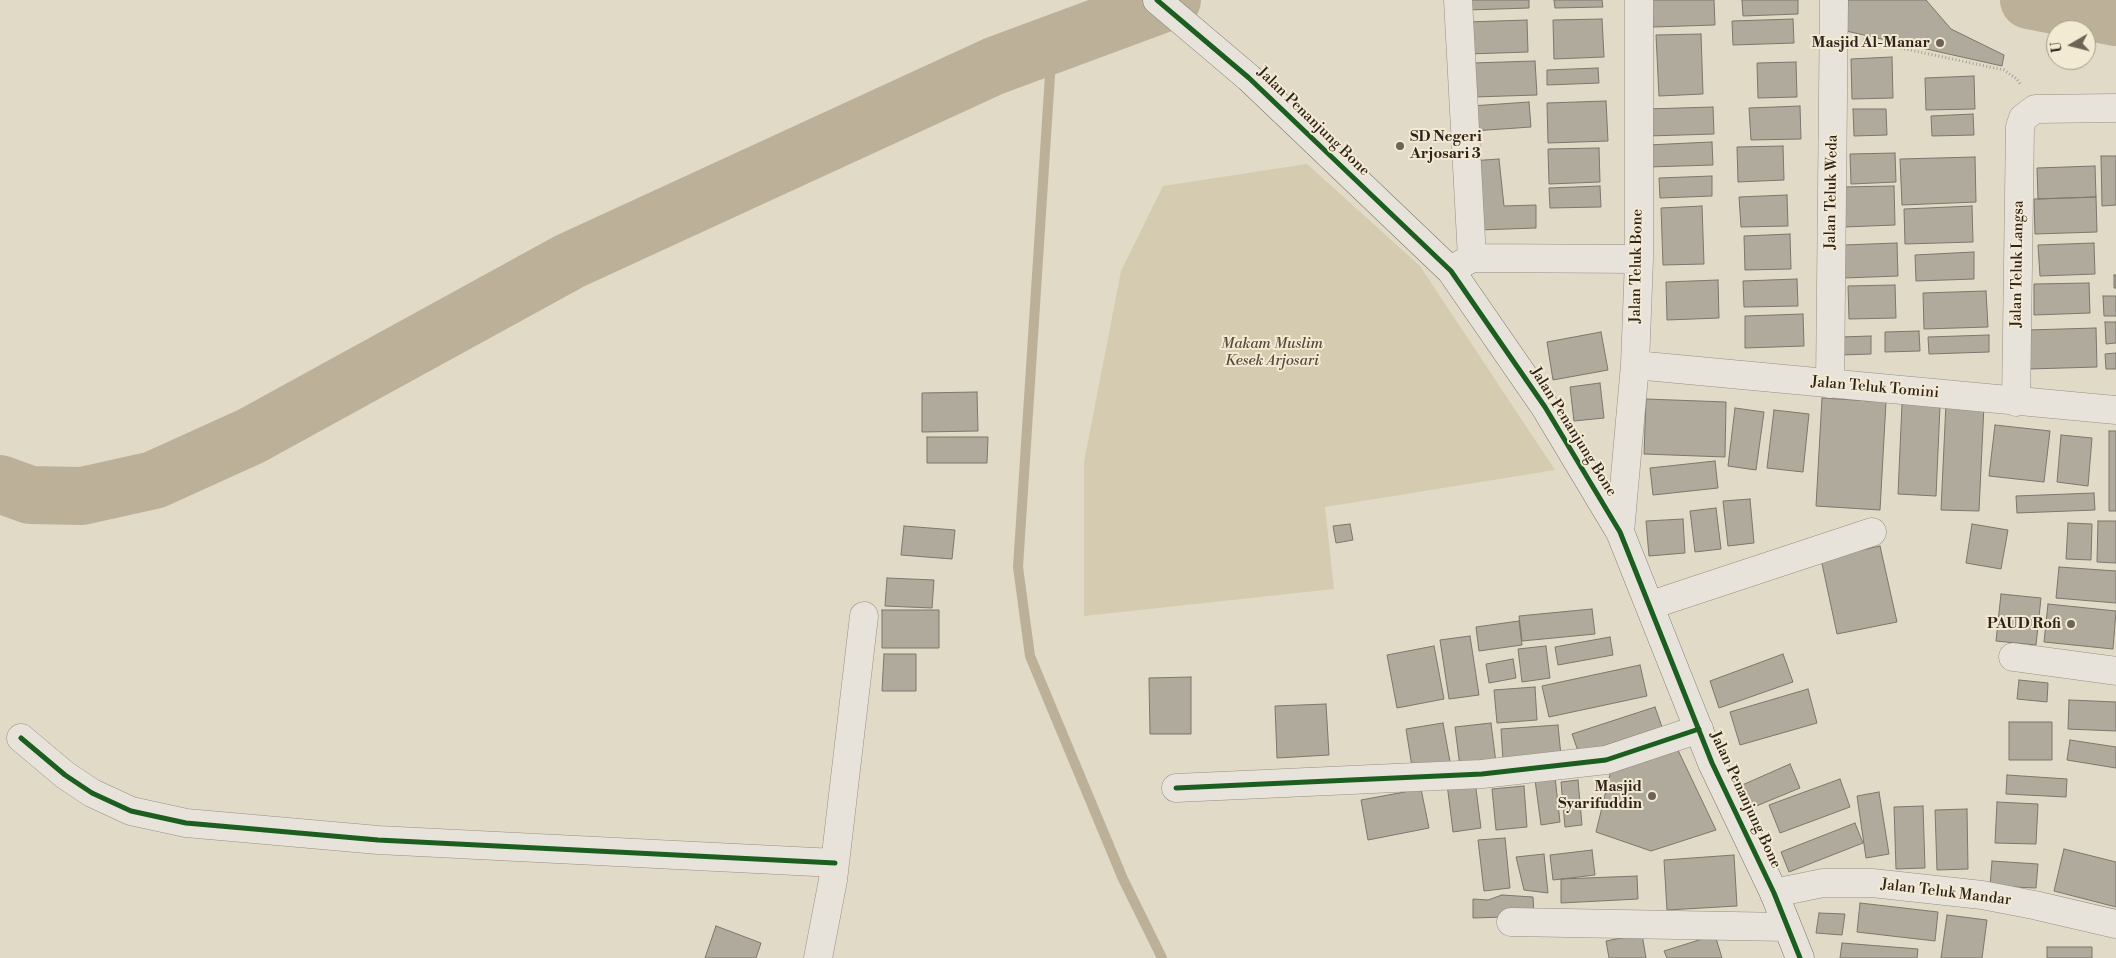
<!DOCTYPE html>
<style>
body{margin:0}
#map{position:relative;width:2116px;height:958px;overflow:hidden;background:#e1dac6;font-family:"Libre Bodoni",serif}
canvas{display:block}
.north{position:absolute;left:2046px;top:20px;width:50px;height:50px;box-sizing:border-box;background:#f3ead3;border:1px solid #a59a89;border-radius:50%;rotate:262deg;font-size:14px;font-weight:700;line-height:20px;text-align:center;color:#30231b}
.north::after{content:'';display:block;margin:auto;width:18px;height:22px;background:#6e6357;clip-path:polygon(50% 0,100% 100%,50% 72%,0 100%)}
</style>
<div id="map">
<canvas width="2116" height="958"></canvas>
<div class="north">U</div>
</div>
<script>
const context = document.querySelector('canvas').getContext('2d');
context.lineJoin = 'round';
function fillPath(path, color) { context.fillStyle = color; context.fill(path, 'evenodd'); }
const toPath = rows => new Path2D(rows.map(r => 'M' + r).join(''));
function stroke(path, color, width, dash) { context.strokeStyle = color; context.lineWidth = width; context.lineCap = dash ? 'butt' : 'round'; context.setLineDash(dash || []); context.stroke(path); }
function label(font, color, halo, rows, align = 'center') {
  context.font = font + ' "Libre Bodoni",serif'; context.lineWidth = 4; context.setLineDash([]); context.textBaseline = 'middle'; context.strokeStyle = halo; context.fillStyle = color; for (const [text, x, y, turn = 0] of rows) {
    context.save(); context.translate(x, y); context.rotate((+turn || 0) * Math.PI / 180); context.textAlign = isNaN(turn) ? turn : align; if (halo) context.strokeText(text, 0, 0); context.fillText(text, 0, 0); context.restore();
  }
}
fillPath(toPath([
 [1307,164,1420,266,1555,470,1325,507,1334,589,1084,616,1084,462,1121,271,1163,186]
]), '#d5cbb1');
stroke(toPath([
 [1052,44,1018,567,1030,656,1123,879,1162,958]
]), '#bcb198', 10);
stroke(toPath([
 [2029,0,2116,17],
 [0,484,30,495,82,496,154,480,251,436,570,261,994,66,1172,0]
]), '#bcb198', 58);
const building = toPath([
 [1466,0,1529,0,1529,8,1467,10,1466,0],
 [1554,0,1602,0,1603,7,1555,8,1554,0],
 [1652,0,1714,0,1715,25,1653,27,1652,0],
 [1742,0,1798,0,1798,14,1743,16,1742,0],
 [1848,0,1926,0,1951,29,2004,55,2002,66,1846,31,1848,0],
 [1602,19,1604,57,1554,59,1553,20,1602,19],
 [1793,19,1794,43,1733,45,1732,21,1793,19],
 [1527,20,1528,52,1468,54,1467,22,1527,20],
 [1701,34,1703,94,1659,96,1656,35,1701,34],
 [1892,57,1893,98,1852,99,1851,59,1892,57],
 [1535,61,1537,95,1474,97,1473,63,1535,61],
 [1796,62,1797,97,1758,98,1757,63,1796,62],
 [1598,68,1599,83,1547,85,1547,70,1598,68],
 [1974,76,1975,109,1926,110,1925,78,1974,76],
 [1606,101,1608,141,1548,143,1547,103,1606,101],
 [1529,102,1531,127,1473,131,1471,106,1529,102],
 [1800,106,1801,139,1751,140,1749,108,1800,106],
 [1713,107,1714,134,1648,136,1647,109,1713,107],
 [1853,109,1886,109,1887,135,1854,136,1853,109],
 [1973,114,1974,135,1932,136,1931,116,1973,114],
 [1712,142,1713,165,1648,167,1647,145,1712,142],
 [1783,146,1784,180,1738,182,1737,147,1783,146],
 [1599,148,1600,182,1549,184,1548,149,1599,148],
 [1895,153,1896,182,1851,184,1850,154,1895,153],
 [2101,156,2116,156,2116,205,2102,206,2101,156],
 [1975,157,1976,202,1902,205,1900,159,1975,157],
 [1499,159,1504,206,1536,205,1536,228,1478,230,1470,161,1499,159],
 [2095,166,2096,197,2038,199,2037,168,2095,166],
 [1712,176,1712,196,1660,198,1659,178,1712,176],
 [1600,186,1601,207,1550,208,1549,188,1600,186],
 [1894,186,1895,225,1844,227,1843,187,1894,186],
 [1787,195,1788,226,1741,227,1739,197,1787,195],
 [2096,197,2097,232,2035,234,2034,199,2096,197],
 [1702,206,1704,264,1663,265,1661,208,1702,206],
 [1972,206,1973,242,1905,244,1904,209,1972,206],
 [1790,234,1791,269,1745,270,1744,236,1790,234],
 [1897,243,1898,276,1844,278,1843,245,1897,243],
 [2094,243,2095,274,2040,276,2038,245,2094,243],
 [1974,252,1974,279,1916,281,1915,255,1974,252],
 [2114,275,2116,275,2116,288,2114,288,2114,275],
 [1797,279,1798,306,1744,307,1743,281,1797,279],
 [1718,280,1719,318,1667,320,1666,282,1718,280],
 [2089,283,2090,313,2034,315,2034,284,2089,283],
 [1895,285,1896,318,1849,319,1848,286,1895,285],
 [1986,291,1988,327,1924,329,1923,293,1986,291],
 [2103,296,2116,296,2116,316,2104,316,2103,296],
 [1803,314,1804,346,1745,348,1745,316,1803,314],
 [2105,322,2116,322,2116,343,2106,344,2105,322],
 [2096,328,2097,367,2029,369,2028,330,2096,328],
 [1919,331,1920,351,1885,352,1885,332,1919,331],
 [1601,332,1608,370,1553,380,1547,342,1601,332],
 [1989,335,1989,352,1929,354,1928,337,1989,335],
 [1871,336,1871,354,1840,355,1840,337,1871,336],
 [2116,353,2116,369,2106,369,2105,354,2116,353],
 [1600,383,1604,418,1574,421,1570,387,1600,383],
 [977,392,978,431,922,432,922,393,977,392],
 [1822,398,1886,402,1880,510,1816,506,1822,398],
 [1646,399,1726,402,1725,457,1644,454,1646,399],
 [1946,403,1984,405,1979,511,1941,510,1946,403],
 [1902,404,1940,406,1936,496,1898,494,1902,404],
 [1735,408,1764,412,1756,470,1728,466,1735,408],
 [1774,410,1809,414,1803,472,1767,468,1774,410],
 [1995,425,2050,431,2044,482,1989,476,1995,425],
 [2109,431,2116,431,2116,511,2109,511,2109,431],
 [2061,435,2092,438,2088,486,2057,482,2061,435],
 [927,437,988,437,987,463,927,463,927,437],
 [1715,461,1718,488,1653,495,1650,468,1715,461],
 [2094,493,2095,510,2017,513,2016,496,2094,493],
 [1750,499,1754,543,1728,546,1723,501,1750,499],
 [1716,508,1721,549,1695,552,1690,511,1716,508],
 [1683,519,1685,553,1649,556,1646,521,1683,519],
 [2098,521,2116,521,2116,563,2097,562,2098,521],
 [2068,523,2092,524,2091,560,2066,559,2068,523],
 [1350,524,1353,540,1336,543,1333,526,1350,524],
 [1972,524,2008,530,2001,569,1966,563,1972,524],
 [904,526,955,530,952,559,901,555,904,526],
 [1880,546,1897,622,1837,634,1821,559,1880,546],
 [2059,567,2116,571,2116,603,2056,598,2059,567],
 [887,578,934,580,932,608,885,606,887,578],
 [2001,594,2041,598,2036,645,1996,641,2001,594],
 [2048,604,2116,611,2113,649,2044,642,2048,604],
 [1592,609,1595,634,1522,641,1519,616,1592,609],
 [882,610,939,610,939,648,882,648,882,610],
 [1519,621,1522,645,1479,651,1476,627,1519,621],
 [1470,636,1479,695,1449,699,1440,640,1470,636],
 [1610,637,1613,655,1558,665,1555,647,1610,637],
 [1434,646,1444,699,1397,708,1387,655,1434,646],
 [1546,646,1550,678,1522,682,1518,649,1546,646],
 [884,654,916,654,916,691,882,691,884,654],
 [1783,654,1793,682,1719,708,1710,681,1783,654],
 [1513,659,1516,678,1489,683,1486,664,1513,659],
 [1640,665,1647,696,1549,717,1542,686,1640,665],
 [1191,677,1191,734,1150,734,1149,678,1191,677],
 [2019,680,2048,683,2047,702,2017,699,2019,680],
 [1535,687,1537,720,1497,723,1494,690,1535,687],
 [1808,689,1817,723,1740,745,1730,712,1808,689],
 [2069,700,2116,702,2116,731,2068,729,2069,700],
 [1326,704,1329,755,1277,758,1275,706,1326,704],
 [1655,707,1662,727,1579,754,1572,734,1655,707],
 [2009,722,2052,722,2052,760,2009,760,2009,722],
 [1443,723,1451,767,1413,773,1406,729,1443,723],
 [1491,723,1496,763,1460,767,1455,727,1491,723],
 [1558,725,1561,756,1503,761,1501,729,1558,725],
 [2070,740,2116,747,2116,768,2067,760,2070,740],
 [1676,746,1716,830,1651,851,1596,832,1613,762,1676,746],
 [1790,764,1800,788,1749,809,1740,786,1790,764],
 [2007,775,2067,779,2066,797,2006,794,2007,775],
 [1555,777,1560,822,1541,825,1535,780,1555,777],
 [1840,779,1850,807,1780,833,1769,805,1840,779],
 [1578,780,1582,825,1565,827,1561,782,1578,780],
 [1475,781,1481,828,1453,832,1447,784,1475,781],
 [1524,786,1527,827,1496,830,1492,789,1524,786],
 [1421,789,1429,828,1368,840,1361,800,1421,789],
 [1879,792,1889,854,1866,858,1857,796,1879,792],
 [1997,802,2038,804,2036,844,1995,843,1997,802],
 [1923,806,1925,868,1896,869,1894,807,1923,806],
 [1967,809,1968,869,1937,870,1935,810,1967,809],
 [1855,823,1863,843,1789,872,1781,852,1855,823],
 [1505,838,1510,888,1484,891,1478,840,1505,838],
 [2064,849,2116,862,2116,907,2054,891,2064,849],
 [1592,850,1595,875,1553,880,1550,855,1592,850],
 [1544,854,1548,893,1524,890,1516,857,1544,854],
 [1734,855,1737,906,1667,910,1664,860,1734,855],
 [1992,861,2038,864,2036,888,1990,886,1992,861],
 [1637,876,1638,899,1561,903,1561,879,1637,876],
 [1502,895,1533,897,1534,916,1473,918,1473,899,1488,900,1502,895],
 [1860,903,1938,912,1935,941,1857,932,1860,903],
 [1819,913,1845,914,1842,935,1816,933,1819,913],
 [1947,915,1987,920,1982,958,1941,958,1947,915],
 [716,926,761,943,756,958,705,958,716,926],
 [1642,934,1646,958,1609,958,1606,941,1642,934],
 [1715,935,1722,958,1667,958,1664,951,1715,935],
 [1842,943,1918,949,1917,958,1840,958,1842,943],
 [2047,947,2092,947,2092,958,2047,958,2047,947]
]);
fillPath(building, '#afaa9c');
stroke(building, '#7c766c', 1);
const street = toPath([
 [1458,0,1472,258],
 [1456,267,1472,258,1639,259],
 [1635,365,2116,410],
 [1830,384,1834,0],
 [2016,402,2020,127,2023,118,2035,109,2116,108],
 [1620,532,1635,365,1639,259,1639,0],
 [1651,605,1872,532],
 [2013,657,2116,671],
 [21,738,65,775,92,793,131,811,186,823,378,840,835,863],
 [1176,788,1482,774,1606,760,1699,729],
 [1774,893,1823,883,1872,883,1982,895,2034,905,2116,924],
 [1511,922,1787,927],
 [818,958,833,880,864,616]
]);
const secondary = toPath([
 [1157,0,1249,78,1451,271,1545,407,1620,532,1712,763,1774,893,1800,958]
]);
stroke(street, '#958f83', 29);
stroke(secondary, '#7c766c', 29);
stroke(toPath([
 [1863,40,2004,70,2017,79,2020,84]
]), '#a6a29a', 3, [1, 2.5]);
stroke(street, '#e8e3da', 28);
stroke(secondary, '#e8e3da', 28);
stroke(toPath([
 [1157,0,1249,78,1451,271,1545,407,1620,532,1712,763,1774,893,1800,958],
 [21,738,65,775,92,793,131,811,186,823,378,840,835,863],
 [1176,788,1482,774,1606,760,1699,729]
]), '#1b5e20', 5);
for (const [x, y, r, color] of [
 [1940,43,5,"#6e6357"],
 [1400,146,5,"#6e6357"],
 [2071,624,5,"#6e6357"],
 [1652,796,5,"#6e6357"]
]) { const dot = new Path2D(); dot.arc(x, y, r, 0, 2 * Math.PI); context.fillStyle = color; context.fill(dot); stroke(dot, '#f3ead3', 2); }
label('bold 15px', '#30231b', '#f3ead3', [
 ["Masjid Al-Manar",1930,43],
 ["SD Negeri",1410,137,"left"],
 ["Arjosari 3",1410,154,"left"],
 ["PAUD Rofi",2061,624],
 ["Masjid",1642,787],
 ["Syarifuddin",1642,804]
], 'right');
label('15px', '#30231b', '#f3ead3', [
 ["Jalan Penanjung Bone",1313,122,44],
 ["Jalan Teluk Weda",1832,192,-89],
 ["Jalan Teluk Langsa",2018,264,-89],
 ["Jalan Teluk Bone",1637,266,-89],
 ["Jalan Teluk Tomini",1875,388,5],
 ["Jalan Penanjung Bone",1573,432,58],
 ["Jalan Penanjung Bone",1745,800,65],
 ["Jalan Teluk Mandar",1946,893,7]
]);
label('italic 15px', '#574a3c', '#f3ead3', [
 ["Makam Muslim",1272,344],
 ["Kesek Arjosari",1272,361]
]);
</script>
